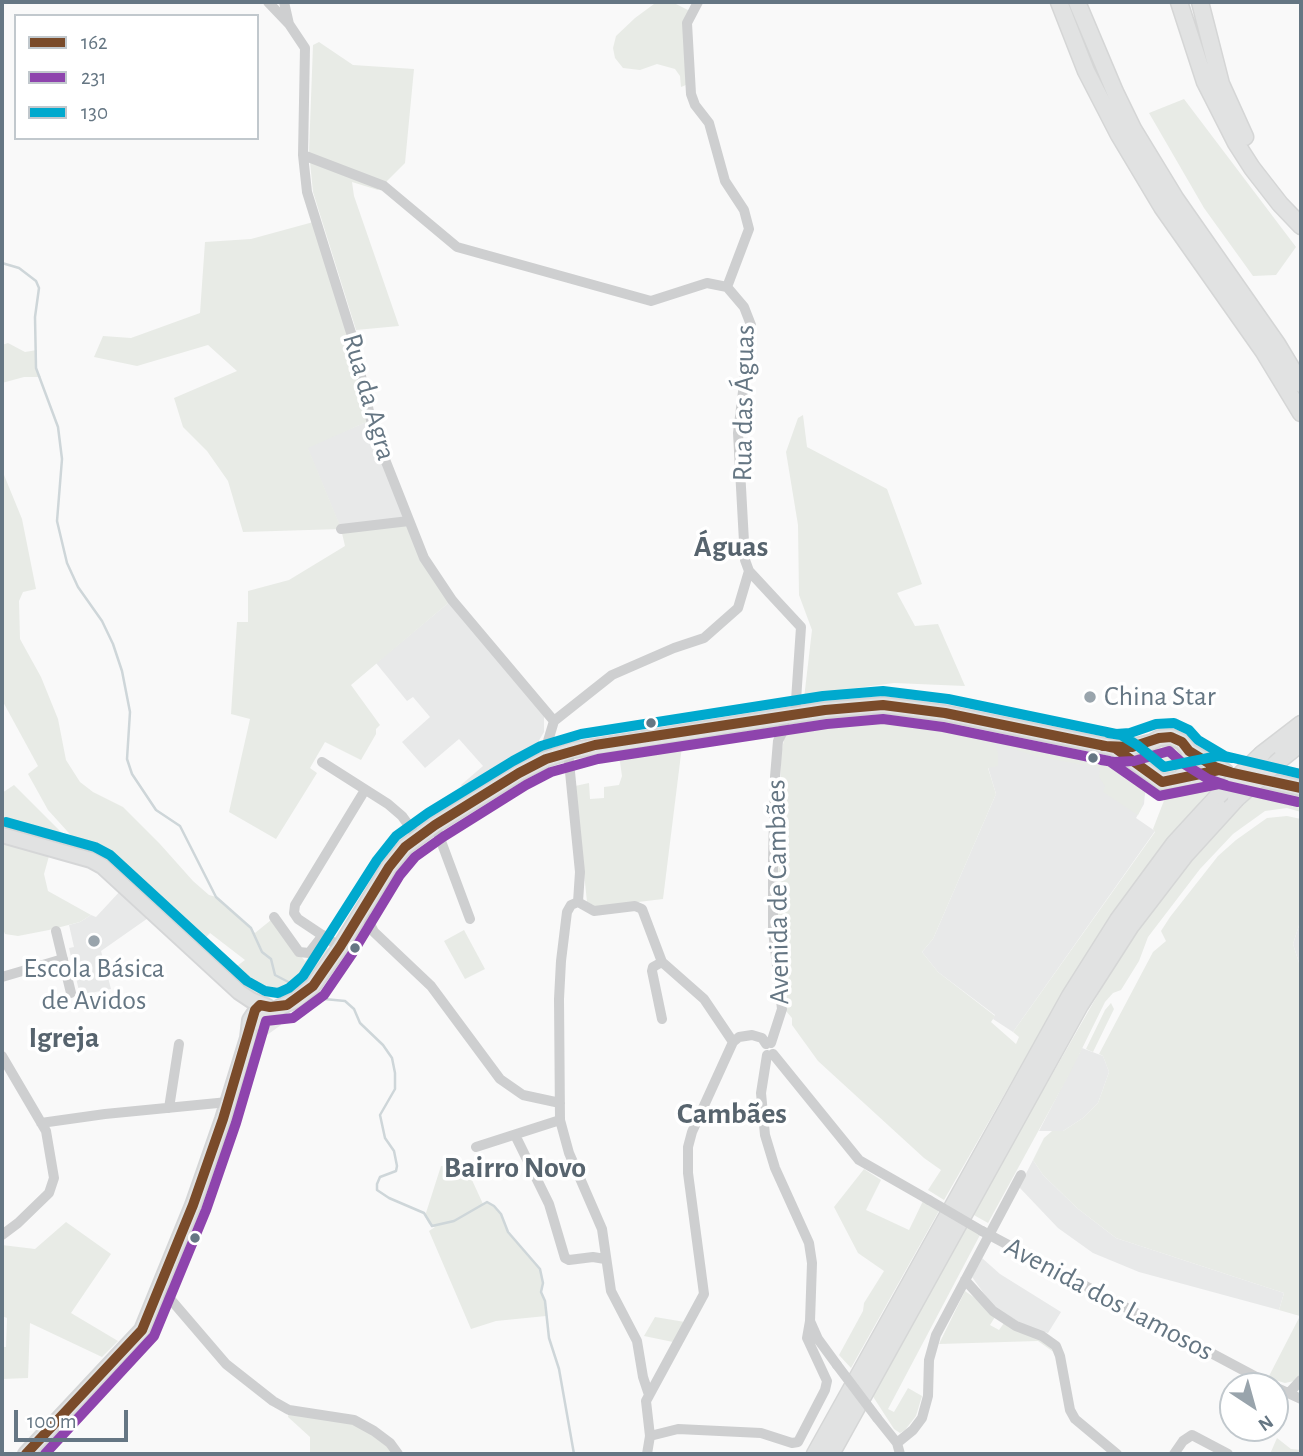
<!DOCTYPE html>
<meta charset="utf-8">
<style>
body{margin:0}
#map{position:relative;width:1303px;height:1456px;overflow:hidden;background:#f9f9f9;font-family:"Alegreya Sans",sans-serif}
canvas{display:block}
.frame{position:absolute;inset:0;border:4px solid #657683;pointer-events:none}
.legend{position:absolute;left:14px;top:14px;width:245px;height:126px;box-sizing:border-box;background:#fff;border:2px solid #c1c8cd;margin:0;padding:9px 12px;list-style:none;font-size:21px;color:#657683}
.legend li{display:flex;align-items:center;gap:14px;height:35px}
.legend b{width:35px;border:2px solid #c1c8cd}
.north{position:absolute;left:1219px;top:1372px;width:70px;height:70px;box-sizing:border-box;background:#fff;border:2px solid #c1c8cd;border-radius:50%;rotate:144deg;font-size:19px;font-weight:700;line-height:28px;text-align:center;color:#657683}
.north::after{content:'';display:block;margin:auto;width:24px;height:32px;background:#99a4ac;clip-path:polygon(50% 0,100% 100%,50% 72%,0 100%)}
.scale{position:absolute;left:14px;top:1410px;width:114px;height:32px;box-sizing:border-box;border:4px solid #657683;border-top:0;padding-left:9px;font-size:21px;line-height:24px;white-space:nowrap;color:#657683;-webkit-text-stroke:5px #fff;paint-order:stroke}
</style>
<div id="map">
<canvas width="1303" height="1456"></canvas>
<div class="frame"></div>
<ul class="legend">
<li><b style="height:9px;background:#7a4b2a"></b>162</li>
<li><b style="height:9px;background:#8e44ad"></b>231</li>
<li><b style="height:9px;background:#00a9ce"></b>130</li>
</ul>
<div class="north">N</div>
<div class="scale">100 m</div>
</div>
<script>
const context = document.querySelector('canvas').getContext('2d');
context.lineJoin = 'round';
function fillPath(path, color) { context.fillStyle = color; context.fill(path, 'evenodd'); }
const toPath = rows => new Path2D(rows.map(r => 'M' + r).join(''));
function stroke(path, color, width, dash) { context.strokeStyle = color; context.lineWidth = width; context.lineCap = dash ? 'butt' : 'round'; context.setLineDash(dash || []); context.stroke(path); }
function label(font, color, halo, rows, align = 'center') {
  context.font = font + ' "Alegreya Sans",sans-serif'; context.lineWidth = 7; context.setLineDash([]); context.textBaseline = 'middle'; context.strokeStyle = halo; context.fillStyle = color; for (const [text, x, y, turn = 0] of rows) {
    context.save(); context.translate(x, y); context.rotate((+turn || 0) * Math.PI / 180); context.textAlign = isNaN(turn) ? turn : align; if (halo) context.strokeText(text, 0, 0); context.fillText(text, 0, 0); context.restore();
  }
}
fillPath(toPath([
 [371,420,409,521,341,529,307,447],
 [452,600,544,707,544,732,528,759,469,797,461,785,483,766,459,739,425,768,402,742,430,717,413,697,407,701,376,663],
 [977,730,1106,757,1107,755,1138,774,1145,793,1144,804,1136,818,1155,831,1013,1032,993,1019,995,1015,938,972,922,952,933,939,996,794],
 [122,889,151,916,101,951,111,989,80,995,69,948,74,947,69,925,80,922,91,915,96,917],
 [1301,919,1301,969,1293,944],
 [274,1017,282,1019,281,1025,267,1035,255,1035,258,1027],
 [1082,1048,1103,1056,1109,1072,1098,1103,1083,1118,1063,1131,1039,1131],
 [1033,1160,1043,1175,1077,1208,1116,1238,1284,1293,1279,1310,1139,1272,1093,1253,1058,1228,1019,1187],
 [982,1258,1000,1274,1061,1312,1048,1333,1027,1327,993,1306,972,1277]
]), '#e8e9e9');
fillPath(toPath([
 [674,3,688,10,686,85,681,87,680,76,675,69,657,64,640,70,623,68,615,58,613,48,616,36,635,18,654,4],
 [319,42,353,65,414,69,405,163,378,190,352,182,354,196,399,326,356,330,313,192,309,152,313,45],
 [1184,99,1296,247,1276,275,1253,276,1204,208,1149,113],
 [317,221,371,420,308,448,341,528,409,521,452,600,351,685,380,725,376,729,376,734,361,760,325,742,310,768,317,773,276,839,229,812,250,719,231,714,237,622,248,622,248,591,289,580,345,546,341,529,243,532,228,481,207,451,183,427,174,398,237,371,208,345,137,366,94,357,103,336,131,338,200,313,205,242,251,239],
 [8,343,25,352,37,350,36,368,41,377,24,377,2,383,2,345],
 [803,415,807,447,887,489,922,584,897,593,915,626,938,624,965,686,894,683,849,689,803,707,812,630,799,595,798,525,786,452,798,418],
 [2,470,22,519,36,589,23,592,19,601,20,639,41,677,58,719,66,760,80,782,93,792,123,807,160,844,193,881,209,895,216,897,255,933,271,920,305,961,322,945,330,950,314,974,297,991,284,997,268,998,251,994,237,966,245,960,210,933,197,947,87,853,48,810,28,774,38,766,2,700],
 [912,713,984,731,995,745,998,753,998,766,988,768,996,794,933,939,922,952,938,972,995,1016,991,1022,1016,1044,1019,1037,1013,1032,1155,832,1153,829,1165,798,1170,799,1174,794,1200,779,1219,779,1161,849,1091,946,1060,997,944,1200,928,1190,941,1170,924,1158,818,1061,792,1025,792,1018,786,1011,777,924,781,754,785,735,802,719,843,714],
 [996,734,1106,757,1107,755,1116,757,1131,766,1142,783,1145,793,1141,809,1138,815,1103,792,1105,786,1099,777,1100,768,1035,756,1005,746,1006,741,1000,740],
 [683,738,663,899,597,907,587,902,575,786,589,783,590,799,604,798,604,787,619,785,622,776,620,762,614,748],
 '1150 759a17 17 0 1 1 34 0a17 17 0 1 1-34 0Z',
 [14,785,78,849,76,852,2,829,2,793],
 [1261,787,1301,797,1301,812,1287,808,1265,811,1233,834,1200,869,1148,937,1139,961,1121,990,1113,993,1105,1002,1070,1073,988,1223,972,1214,1116,963,1146,919,1202,847],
 [1287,816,1301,819,1301,919,1293,944,1301,969,1301,1374,1294,1381,1285,1383,1268,1378,1300,1316,1279,1310,1284,1293,1116,1238,1077,1208,1043,1175,1033,1160,1044,1138,1052,1131,1063,1131,1083,1118,1098,1103,1109,1072,1103,1056,1099,1054,1153,952,1166,941,1161,931,1170,917,1218,856,1236,840,1267,818],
 [2,835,51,849,44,874,48,891,91,915,80,922,49,930,18,936,5,934,2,927],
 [464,930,485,969,465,979,444,941],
 [1111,1003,1114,1009,1093,1052,1086,1049,1105,1010],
 [441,1166,470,1168,472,1180,483,1204,487,1202,494,1206,501,1214,508,1232,540,1269,543,1283,541,1292,545,1301,546,1316,496,1321,471,1329,429,1231,435,1227,429,1224,425,1216],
 [864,1169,881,1180,866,1210,909,1230,923,1201,940,1209,851,1368,839,1355,863,1311,864,1303,884,1271,858,1253,834,1207],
 [66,1222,111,1254,71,1313,118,1341,102,1357,30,1323,28,1378,2,1379,2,1347,6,1347,7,1318,2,1316,2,1245,35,1249],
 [966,1226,980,1235,888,1409,894,1412,908,1388,922,1396,916,1416,905,1430,900,1433,894,1429,872,1395],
 [965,1291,975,1298,995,1317,990,1325,999,1330,1004,1323,1045,1342,1051,1345,1055,1353,1038,1341,939,1344],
 [655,1317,685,1322,673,1342,644,1336],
 [289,1410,354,1420,398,1454,310,1454,310,1437,288,1417],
 [1277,1438,1291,1449,1301,1450,1301,1454,1270,1454]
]), '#e8ebe6');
stroke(toPath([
 [2,263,19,268,36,281,39,288,35,317,36,368,58,427,62,459,57,521,67,563,78,587,102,621,113,644,122,671,130,712,127,759,132,774,156,810,180,826,216,897,251,928,262,952,271,959,275,975,298,987],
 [314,998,345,1001,354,1009,360,1023,383,1045,392,1058,395,1073,395,1089,380,1115,385,1138,394,1151,397,1166,396,1171,380,1177,377,1184,377,1190,389,1198,424,1213,432,1226,454,1221,487,1202,494,1206,501,1214,508,1232,540,1269,543,1283,541,1292,545,1301,549,1338,559,1369,574,1454]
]), '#ced6d9', 2.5);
const major = toPath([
 [1115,748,1162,782,1224,771],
 [1189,751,1225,771],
 [1251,777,1301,788],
 [2,835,91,860,102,866,239,992,251,1000,268,1007],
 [255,1023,280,1007,296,1000,313,986,340,947,389,867,405,847,435,825,519,773,546,759,574,750,825,710,883,705,945,713,1115,748,1132,747,1152,742,1159,738,1171,737,1182,742,1189,751,1190,764,1181,777],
 [26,1454,142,1330,193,1205,223,1119,248,1038,250,1020,260,1005]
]);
const highway = toPath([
 [1059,2,1086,71,1119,135,1162,207,1264,352,1301,413],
 [1077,2,1115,92,1133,129,1175,198,1277,344,1301,384],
 [1179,2,1205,82,1236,143,1252,168,1280,204,1301,226],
 [1200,2,1221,84,1245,137],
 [1262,754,1301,724],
 [1281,759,1301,743],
 [815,1454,1070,996,1118,920,1174,844,1218,796],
 [831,1454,1080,1005,1130,927,1186,854,1236,799]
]);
stroke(major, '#d5d6d7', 18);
stroke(highway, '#d5d6d6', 19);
stroke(toPath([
 [268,2,289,24,305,48,303,155,307,192,352,336,373,429,424,558,452,600,554,721,548,741,546,759],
 [284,2,289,24],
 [698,2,687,23,691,94,695,105,709,123,725,181,744,210,749,229,727,287],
 [303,155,384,186,457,247,651,301,707,283,727,287,744,307,751,325,738,433,745,560,749,571,801,627,795,715],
 [341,529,409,521],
 [554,721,612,675,674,648,704,638,738,608,749,571],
 [568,752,580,872,578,902],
 [322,762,388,804,402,816,417,837],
 [435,825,470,919],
 [578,902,571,905,567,912,561,961,559,999,560,1120,569,1153,602,1229,611,1291,637,1341,643,1377,649,1395],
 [578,902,594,911,635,906,642,909,662,962,704,999,733,1042],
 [360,913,367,918,374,932,431,986,500,1079,523,1095,560,1103],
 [274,917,299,952,309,953,323,935],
 [56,931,71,993],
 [340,947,298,919,294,913,295,905,365,790],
 [662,962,653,967,652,971,662,1019],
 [2,977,63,959],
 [771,1043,782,1009,773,931,773,861,775,777,778,741,783,731,785,716],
 [773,1054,859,1160,929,1200],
 [767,1055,761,1093,765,1135,775,1168,809,1243,812,1263,810,1321,818,1339,837,1365],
 [2,1056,46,1131,54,1178,49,1193,18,1223,2,1235],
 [169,1108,179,1044],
 [41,1123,105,1114,228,1102],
 [515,1135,549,1204,565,1258,569,1260,593,1257,605,1259],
 [476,1147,560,1120],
 [982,1231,1273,1386],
 [965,1280,993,1311,1016,1326,1042,1336,1056,1346,1060,1356,1070,1410,1075,1419,1117,1454],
 [160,1287,226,1364,273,1401,289,1410,354,1420,374,1431,390,1443,398,1454],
 [1275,1387,1301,1399],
 [1289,1393,1301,1380],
 [877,1418,897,1443,900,1454],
 [650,1436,678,1429,761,1433,792,1443,798,1442,825,1390,827,1381,807,1338,810,1321],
 [897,1443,913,1430,922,1418,928,1396,929,1360,936,1335,1021,1175],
 [647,1454,650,1436,646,1401,704,1294,688,1173,688,1147,692,1132,733,1042,739,1037,752,1035,762,1038,766,1044],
 [1174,1454,1183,1441,1192,1435,1228,1454]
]), '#cecfd0', 10);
stroke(major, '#e1e2e2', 14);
stroke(highway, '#e1e2e2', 16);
const highwayBridge = toPath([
 [1218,796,1262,754],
 [1236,799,1281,759]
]);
stroke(highwayBridge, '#d5d6d6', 19, []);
stroke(toPath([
 [929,1200,982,1231],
 [837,1365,877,1418]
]), '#cecfd0', 10);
stroke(highwayBridge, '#e1e2e2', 16);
stroke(toPath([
 [1103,746,1132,747,1159,738,1171,737,1182,742,1189,751,1215,767,1230,772],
 [26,1454,142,1330,193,1205,223,1119,255,1010,260,1005,270,1007,287,1005,313,986,340,947,389,867,405,847,435,825,519,773,546,759,595,745,825,710,883,705,945,713,1115,748,1162,782,1219,770,1301,788]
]), '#7a4b2a', 10);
stroke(toPath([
 [1101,760,1114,762,1134,761,1169,751,1181,762,1208,779,1226,785],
 [45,1454,154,1336,206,1210,236,1123,266,1021,293,1018,324,995,352,954,400,875,415,857,443,837,526,785,551,772,598,759,827,724,883,719,943,727,1109,761,1159,796,1219,784,1298,802]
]), '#8e44ad', 10);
stroke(toPath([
 [1108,733,1121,735,1137,745,1164,767,1218,756,1232,758],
 [6,822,95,847,110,855,247,981,265,991,278,993,289,988,303,976,377,860,396,836,428,813,513,761,541,746,581,734,823,696,883,691,948,699,1116,734,1130,733,1156,724,1174,723,1189,730,1198,740,1225,756,1301,774]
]), '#00a9ce', 10);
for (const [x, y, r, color] of [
 [1090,697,7,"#99a4ac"],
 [651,723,6,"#657683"],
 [1093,758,6,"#657683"],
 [94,941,7,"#99a4ac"],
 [355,948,6,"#657683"],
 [195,1238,6,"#657683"]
]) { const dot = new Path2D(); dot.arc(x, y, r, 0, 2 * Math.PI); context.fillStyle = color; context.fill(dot); stroke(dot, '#fff', 2.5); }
label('28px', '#657683', '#fff', [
 ["Rua da Agra",369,397,74],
 ["Rua das Águas",744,403,-89],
 ["Avenida de Cambães",778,892,-91],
 ["Avenida dos Lamosos",1109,1299,28]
]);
label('28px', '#657683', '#fff', [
 ["China Star",1104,697],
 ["Escola Básica",94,969,"center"],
 ["de Avidos",94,1001,"center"]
], 'left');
label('bold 30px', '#57646e', '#fff', [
 ["Águas",731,547],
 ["Igreja",64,1038],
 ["Cambães",732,1114],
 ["Bairro Novo",515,1168]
]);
</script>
